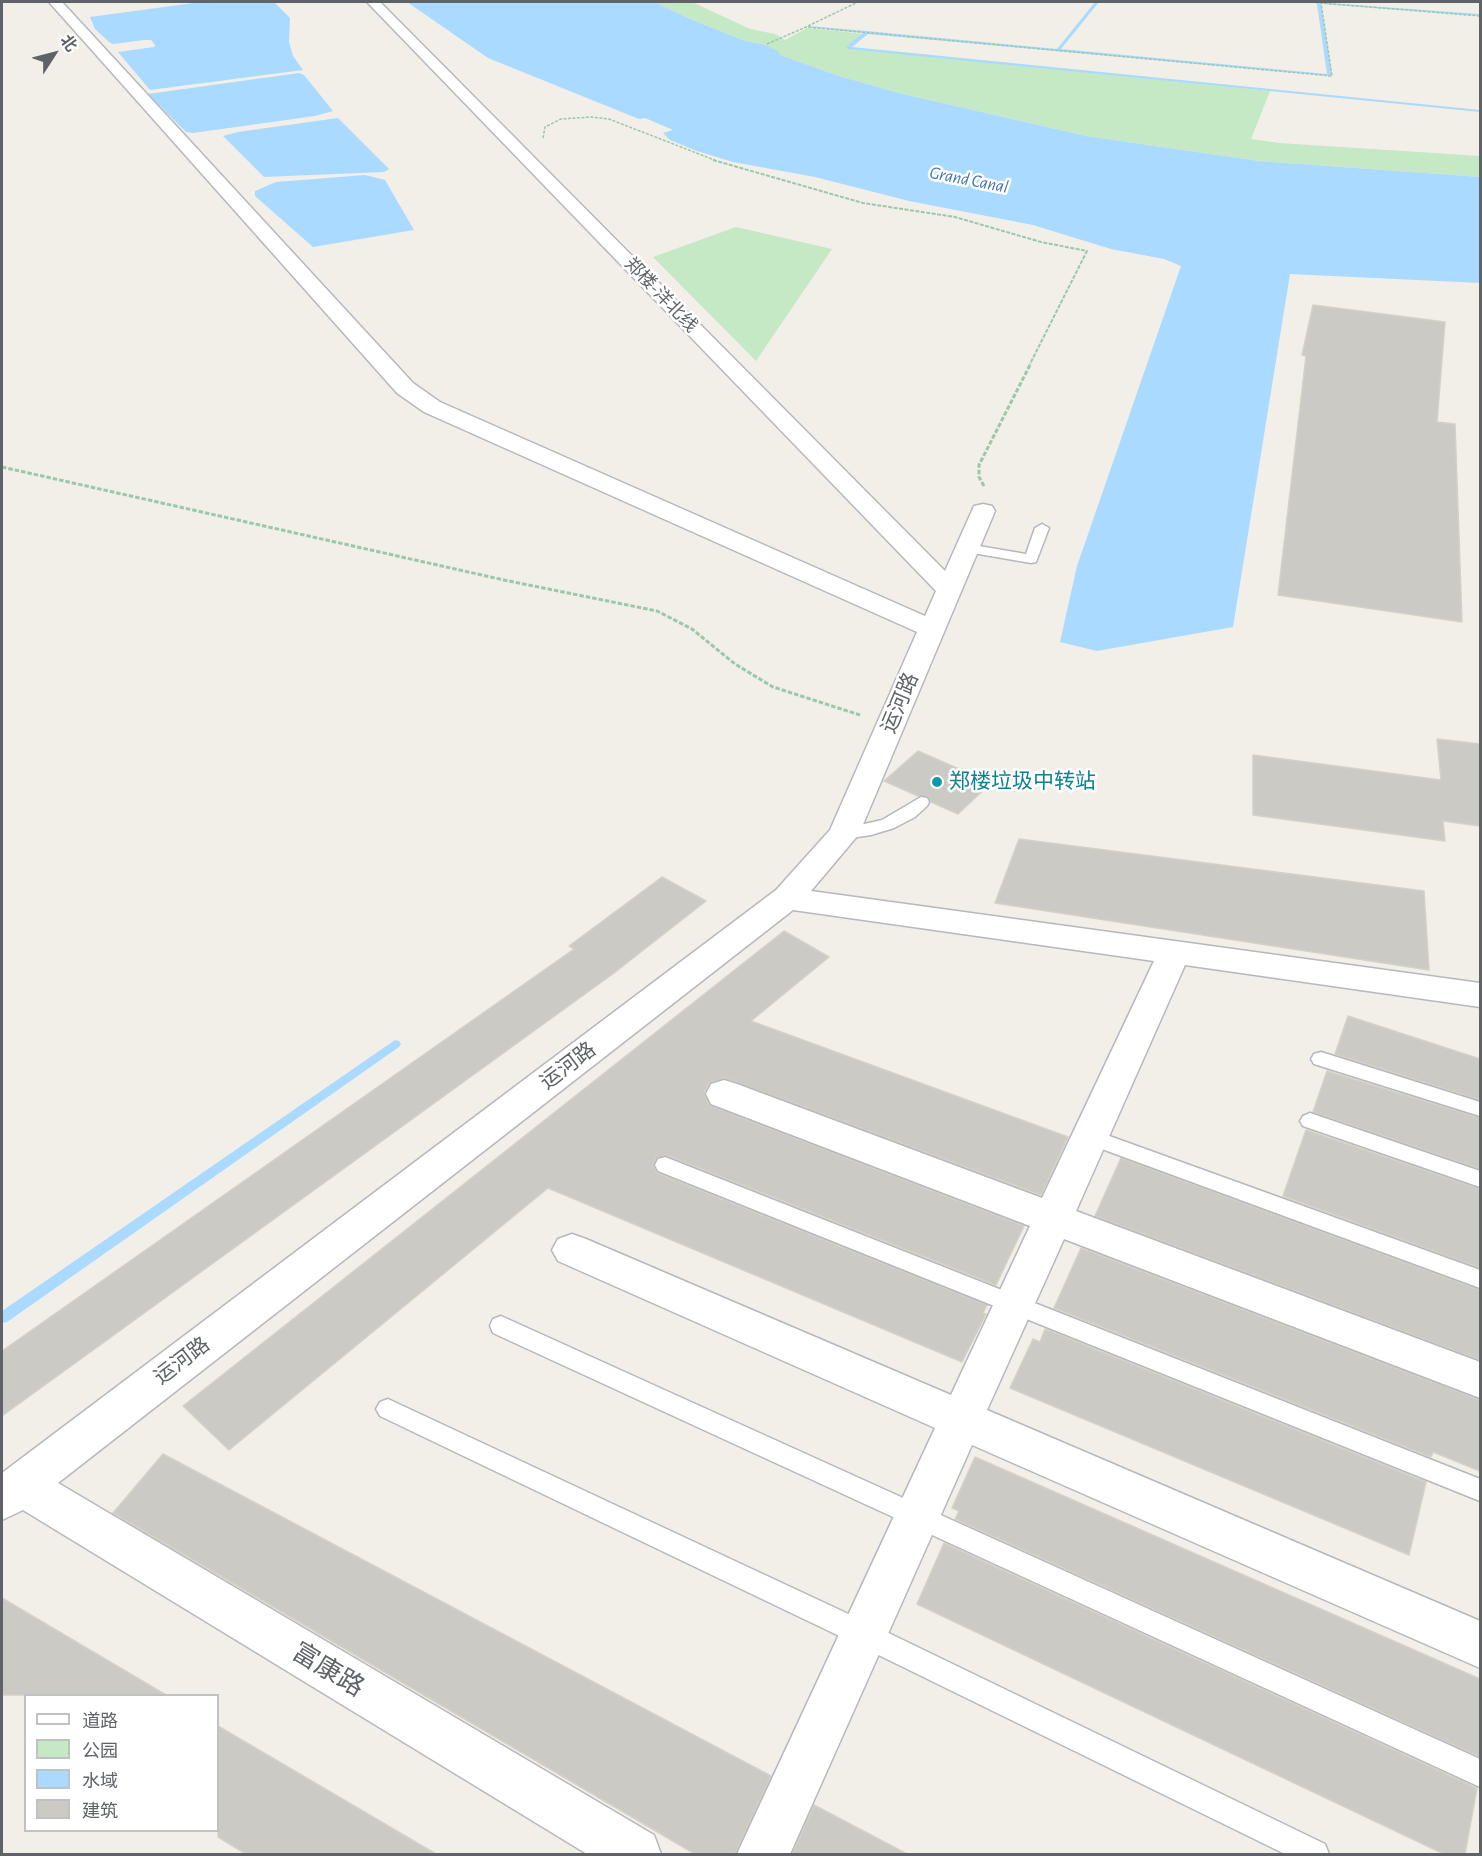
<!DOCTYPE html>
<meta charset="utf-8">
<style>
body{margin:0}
#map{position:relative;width:1482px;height:1856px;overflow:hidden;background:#f1efe8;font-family:"Alegreya Sans","Noto Sans SC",sans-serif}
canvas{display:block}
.frame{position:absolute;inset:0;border:3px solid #5f6368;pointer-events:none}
.legend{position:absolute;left:24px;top:1694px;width:195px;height:138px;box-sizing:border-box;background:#fff;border:2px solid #bfc1c3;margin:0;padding:8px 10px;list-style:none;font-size:18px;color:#5f6368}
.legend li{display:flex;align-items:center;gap:12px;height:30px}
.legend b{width:30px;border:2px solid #bfc1c3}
.north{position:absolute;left:24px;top:24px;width:60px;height:60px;-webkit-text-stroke:4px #fff;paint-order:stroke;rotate:54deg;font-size:16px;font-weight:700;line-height:24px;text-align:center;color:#5f6368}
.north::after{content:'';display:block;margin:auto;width:21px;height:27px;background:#5f6368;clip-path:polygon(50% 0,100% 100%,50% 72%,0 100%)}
</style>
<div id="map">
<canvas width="1482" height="1856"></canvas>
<div class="frame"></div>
<ul class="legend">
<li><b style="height:8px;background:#fff"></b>道路</li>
<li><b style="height:16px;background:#c5e8c5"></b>公园</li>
<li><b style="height:16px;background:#aadaff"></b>水域</li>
<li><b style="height:16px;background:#cccac5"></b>建筑</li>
</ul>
<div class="north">北</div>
</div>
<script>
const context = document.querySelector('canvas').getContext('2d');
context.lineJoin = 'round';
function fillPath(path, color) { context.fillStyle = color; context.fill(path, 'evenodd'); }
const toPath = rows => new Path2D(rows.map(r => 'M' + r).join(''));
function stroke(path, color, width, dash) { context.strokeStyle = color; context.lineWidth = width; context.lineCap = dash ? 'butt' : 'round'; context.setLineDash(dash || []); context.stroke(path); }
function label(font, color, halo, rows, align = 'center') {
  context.font = font + ' "Alegreya Sans","Noto Sans SC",sans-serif'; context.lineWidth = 5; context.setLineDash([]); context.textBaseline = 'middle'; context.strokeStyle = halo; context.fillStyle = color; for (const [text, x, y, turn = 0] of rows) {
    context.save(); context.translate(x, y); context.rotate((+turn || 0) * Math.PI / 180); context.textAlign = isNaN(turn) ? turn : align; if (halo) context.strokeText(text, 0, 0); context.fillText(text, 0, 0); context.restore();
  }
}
fillPath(toPath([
 [655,2,692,2,750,29,775,34,785,40,807,28,864,34,849,48,1270,91,1251,139,1279,143,1480,156,1480,177,1259,161,1086,136,899,93,839,76,780,55,763,44,745,41,688,18],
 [736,227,832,249,756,361,653,257]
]), '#c5e8c5');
fillPath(toPath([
 [201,2,274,2,290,18,289,42,293,56,303,70,150,90,118,52,154,47,155,45,151,40,144,40,113,44,109,42,95,29,90,17],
 [407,2,655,2,688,18,745,41,763,44,778,51,780,55,839,76,899,93,1086,136,1259,161,1480,177,1480,283,1290,274,1233,627,1097,651,1060,642,1077,566,1181,266,1164,259,1111,249,1033,225,909,201,815,177,733,162,697,151,670,140,663,133,673,130,645,118,639,119,488,58],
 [299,73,304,75,333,111,315,116,193,133,186,132,148,94],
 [338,118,389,169,384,172,264,177,223,136,238,132],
 [365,175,385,180,414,230,313,247,255,196,255,191,276,182]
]), '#aadaff');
fillPath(toPath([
 [1095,2,1099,2,1061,49,1327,74,1317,4,1312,2,1480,14,1480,16,1321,4,1332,75,1330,76,868,34,852,47,1480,110,1480,112,848,49,846,47,863,33,807,27,809,26,867,31,1057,49,1095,2],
 [395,1040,399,1041,401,1044,399,1047,7,1322,2,1323,2,1311,395,1040]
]), '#aadaff');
const building = toPath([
 [1313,305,1445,322,1437,422,1455,424,1462,622,1278,595,1306,356,1302,355,1313,305],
 [1437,739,1480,744,1480,826,1443,821,1445,841,1253,815,1253,755,1441,780,1437,739],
 [918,751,991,783,958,814,931,802,927,796,918,796,884,781,918,751],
 [1019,839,1424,891,1429,970,995,903,1019,839],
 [662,877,706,901,614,973,2,1416,2,1351,574,949,569,946,662,877],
 [784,931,829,957,751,1021,1068,1137,1041,1195,725,1078,709,1083,704,1093,709,1105,1024,1226,996,1285,666,1155,656,1158,653,1166,657,1173,987,1305,983,1313,986,1314,962,1362,548,1188,229,1450,183,1406,784,931],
 [1348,1016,1480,1059,1480,1100,1335,1054,1348,1016],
 [1327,1071,1480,1118,1480,1169,1313,1112,1327,1071],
 [1306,1130,1480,1189,1480,1268,1283,1196,1306,1130],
 [1121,1158,1480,1290,1480,1360,1095,1216,1121,1158],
 [1081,1248,1480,1400,1480,1471,1433,1452,1431,1457,1054,1308,1081,1248],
 [1045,1329,1426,1482,1409,1555,1010,1388,1033,1339,1040,1342,1045,1329],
 [163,1454,771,1776,735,1854,695,1854,113,1513,163,1454],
 [975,1457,1480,1679,1480,1757,955,1519,959,1511,952,1508,975,1457],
 [944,1543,1477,1788,1465,1854,1444,1854,917,1604,944,1543],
 [2,1598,166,1695,2,1695,2,1598],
 [218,1726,436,1854,246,1854,218,1837,218,1726],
 [814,1805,907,1854,792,1854,814,1805]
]);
fillPath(building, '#cccac5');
stroke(building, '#d6d1c6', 1.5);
const lane = toPath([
 [1042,524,1049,528,1036,562,1031,563,967,552,960,548,967,544,1026,554,1035,528,1042,524],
 [921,797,927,798,929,802,927,806,915,817,894,828,871,835,844,839,838,838,836,834,838,830,882,820,921,797],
 [1321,1052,1480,1102,1480,1116,1314,1064,1311,1059,1314,1054,1321,1052],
 [1310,1113,1480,1171,1480,1187,1303,1126,1300,1121,1303,1116,1310,1113],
 [1090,1129,1480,1270,1480,1288,1083,1142,1080,1137,1083,1132,1090,1129],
 [665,1157,1480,1479,1480,1501,658,1171,655,1165,658,1159,665,1157],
 [501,1316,1480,1759,1480,1787,493,1333,490,1326,493,1319,501,1316],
 [388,1399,872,1625,1325,1844,1329,1854,1285,1854,854,1643,380,1416,376,1409,380,1402,388,1399]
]);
const street = toPath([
 [49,2,62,2,413,383,440,402,925,616,936,591,367,2,380,2,945,571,974,506,983,504,992,506,995,511,859,834,811,891,1480,983,1480,1007,1185,965,1076,1211,1480,1362,1480,1398,1064,1239,987,1410,1480,1621,1480,1668,972,1445,790,1854,737,1854,935,1428,558,1261,552,1250,558,1239,572,1234,586,1239,951,1395,1030,1226,711,1104,706,1094,711,1084,724,1080,737,1084,1042,1198,1154,961,793,910,58,1483,654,1835,661,1854,587,1854,23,1510,2,1520,2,1473,776,890,830,830,917,632,424,412,397,393,49,2]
]);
stroke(lane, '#b5b8bc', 3);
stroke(street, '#b5b8bc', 3);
stroke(toPath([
 [808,26,858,2],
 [767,44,806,27,1332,76,1321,3,1480,16],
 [543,138,545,127,561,119,591,117,609,119,717,161]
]), '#9cc7a9', 1.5, [3, 1.5]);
stroke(toPath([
 [713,160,863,203,955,217,1041,242,1087,251,1030,364]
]), '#9cc7a9', 2, [4, 1.5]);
stroke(toPath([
 [2,467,504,580,657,611,692,629,735,664,773,687,860,715],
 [984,486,979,477,979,465,1031,363]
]), '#9cc7a9', 3, [4.5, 2]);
fillPath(lane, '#fff');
fillPath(street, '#fff');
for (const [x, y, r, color] of [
 [937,782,6,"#0f9aa8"]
]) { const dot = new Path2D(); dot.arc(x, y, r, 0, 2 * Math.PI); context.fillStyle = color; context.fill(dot); stroke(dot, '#fff', 2); }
label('italic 18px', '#4174aa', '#fff', [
 ["Grand Canal",969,180,11]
]);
label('18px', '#5f6368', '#fff', [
 ["郑楼-洋北线",661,295,46]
]);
label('21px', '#5f6368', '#fff', [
 ["运河路",900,703,-67],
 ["运河路",568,1066,-37],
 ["运河路",182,1361,-37]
]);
label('21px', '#0d838f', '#fff', [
 ["郑楼垃圾中转站",949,782]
], 'left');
label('26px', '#5f6368', '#fff', [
 ["富康路",328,1670,31]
]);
</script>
